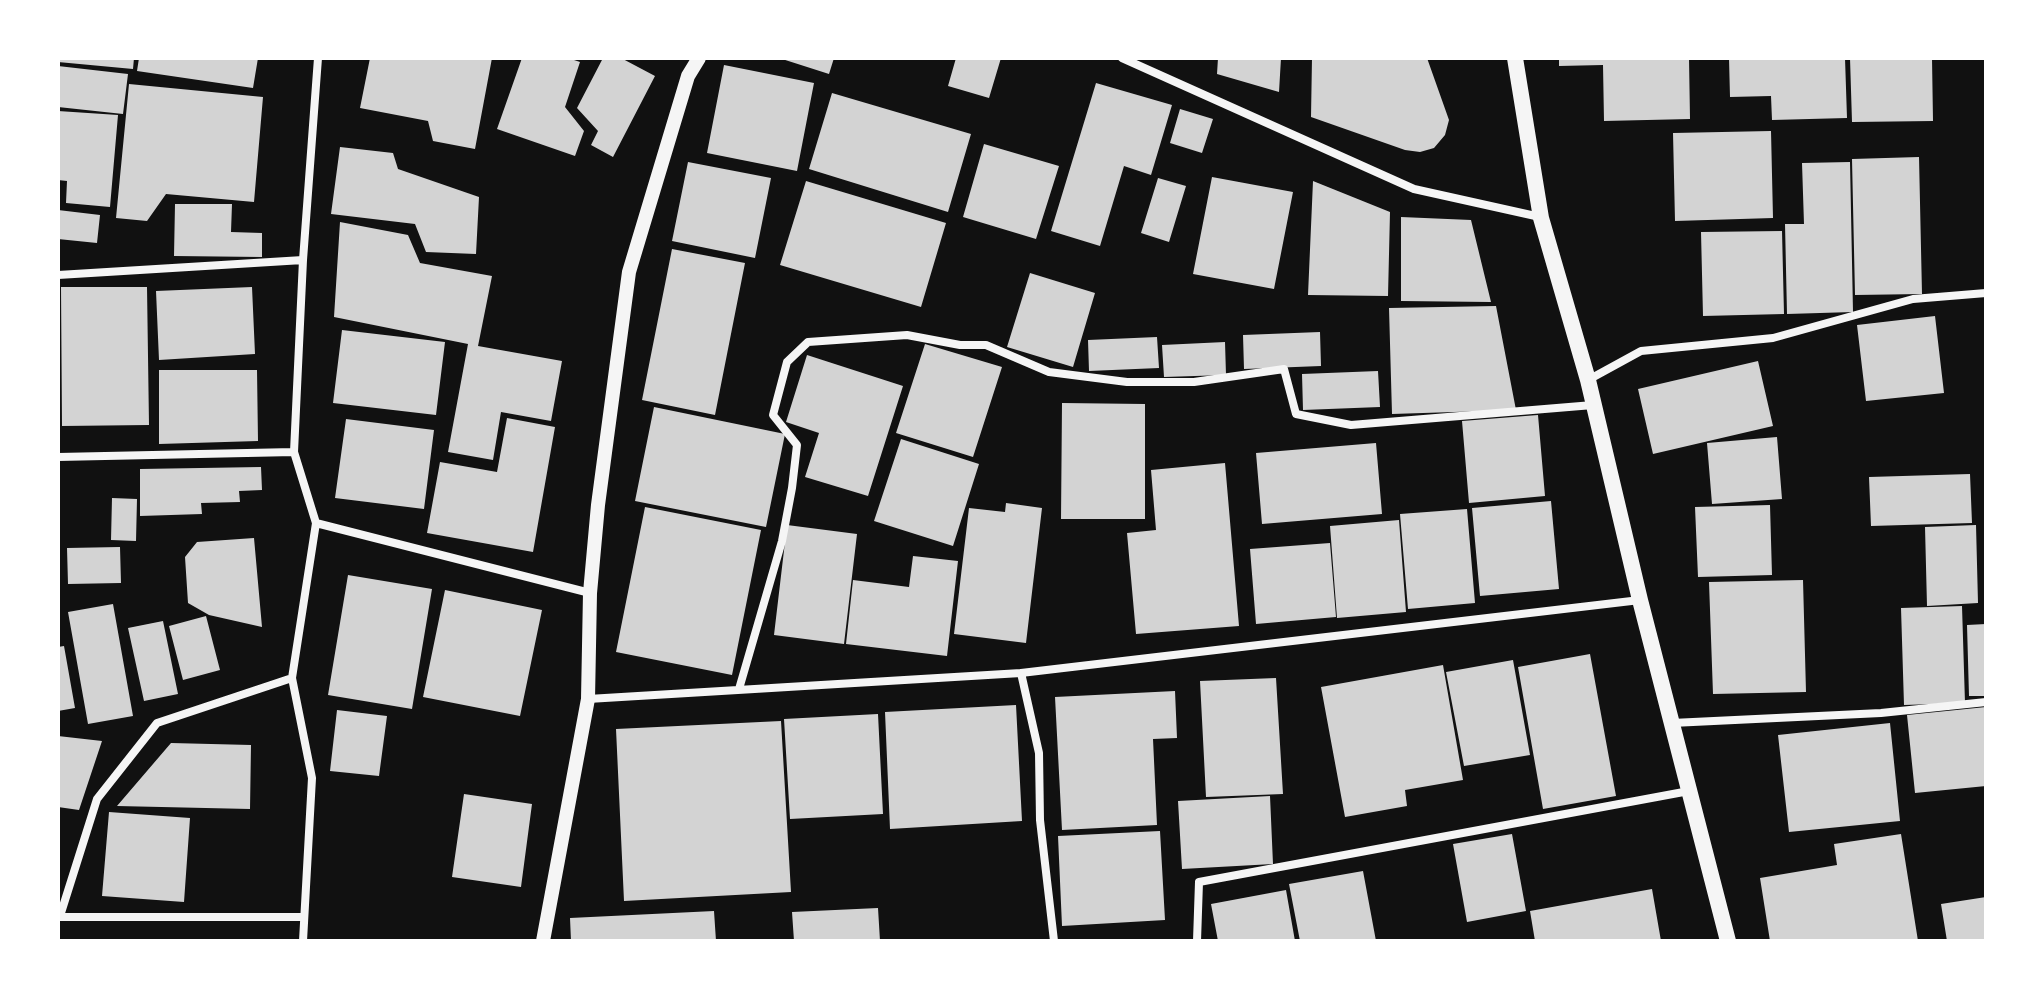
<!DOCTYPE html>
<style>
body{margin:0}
#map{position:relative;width:2044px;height:999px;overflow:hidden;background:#111;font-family:Figtree,sans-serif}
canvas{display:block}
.frame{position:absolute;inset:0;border:60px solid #fff;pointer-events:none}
</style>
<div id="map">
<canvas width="2044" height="999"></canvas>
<div class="frame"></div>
</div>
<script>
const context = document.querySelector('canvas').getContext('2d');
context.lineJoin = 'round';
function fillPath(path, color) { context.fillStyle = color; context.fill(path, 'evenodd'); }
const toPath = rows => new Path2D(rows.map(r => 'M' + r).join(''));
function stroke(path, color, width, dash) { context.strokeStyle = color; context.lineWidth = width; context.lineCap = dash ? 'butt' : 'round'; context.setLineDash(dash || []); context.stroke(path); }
fillPath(toPath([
 [58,58,134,58,133,69,58,62],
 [139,58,258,58,253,88,137,71],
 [370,58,492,58,475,149,433,141,428,121,360,108],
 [522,58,568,58,580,62,565,107,584,131,575,156,497,129],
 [603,58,621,58,655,76,613,157,591,145,598,131,577,108],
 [779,58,834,58,829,74],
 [956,58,1001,58,989,98,948,86],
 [1218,58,1281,58,1279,92,1217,74],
 [1312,58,1427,58,1449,120,1445,135,1434,148,1420,152,1405,150,1311,117],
 [1559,58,1689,58,1690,119,1604,121,1603,65,1559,66],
 [1729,58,1845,58,1847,118,1772,120,1771,96,1730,97],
 [1850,58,1932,58,1933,121,1852,122],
 [724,65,814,83,797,171,707,153],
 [58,66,128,74,123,114,58,107],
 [1096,83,1172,105,1151,175,1124,166,1100,246,1051,231],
 [129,84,263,97,254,202,166,194,147,221,116,218],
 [832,93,971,134,948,212,809,169],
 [1180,109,1213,119,1202,153,1170,143],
 [58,111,118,115,110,207,66,203,67,181,58,180],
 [1771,131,1773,218,1675,221,1673,133],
 [984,144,1059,166,1036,239,963,217],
 [340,147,393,153,398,169,479,197,476,254,426,252,415,224,331,214],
 [1919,157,1922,294,1855,295,1852,159],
 [688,162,771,178,755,258,672,241],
 [1850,162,1853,312,1787,314,1785,224,1804,224,1802,163],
 [1212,177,1293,192,1274,289,1193,274],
 [1158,178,1186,186,1169,242,1141,233],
 [806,181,946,223,921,307,780,265],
 [1313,181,1390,212,1388,296,1308,295],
 [175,204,232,204,231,232,262,233,262,257,174,256],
 [58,210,100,215,97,243,58,239],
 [1401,217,1471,220,1491,302,1401,301],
 [340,222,408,235,420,263,492,276,478,346,562,361,551,421,501,412,493,460,448,452,468,344,334,317],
 [1782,231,1784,314,1703,316,1701,232],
 [672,249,745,263,715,415,642,400],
 [1030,273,1095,293,1073,367,1007,347],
 [61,287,147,287,149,425,62,426],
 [252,287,255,354,159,360,156,291],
 [1496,306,1516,410,1392,414,1389,308],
 [1935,316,1944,393,1866,401,1857,325],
 [342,330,445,342,436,415,333,403],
 [1320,332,1321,366,1244,369,1243,335],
 [1157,337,1159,368,1089,371,1088,340],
 [1225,342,1226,375,1164,377,1162,345],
 [925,344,1002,367,973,457,896,433],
 [807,355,903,386,868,496,805,477,819,433,786,422],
 [1758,361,1773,426,1653,454,1638,389],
 [159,370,257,370,258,441,159,444],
 [1378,371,1380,407,1303,410,1302,374],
 [1062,403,1145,404,1145,519,1061,519],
 [654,407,785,434,766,527,635,501],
 [1538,415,1545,496,1469,503,1462,421],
 [507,418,555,427,533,552,427,533,440,462,497,472],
 [346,419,434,430,424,509,335,498],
 [1777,437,1782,499,1712,504,1707,443],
 [901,439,979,464,953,546,874,521],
 [1376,443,1382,514,1262,524,1256,453],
 [1225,463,1239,626,1136,634,1127,533,1156,530,1151,470],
 [261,467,262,490,239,491,240,502,201,503,202,514,140,516,140,469],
 [1970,474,1972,523,1871,526,1869,477],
 [112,498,137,499,136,541,111,540],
 [1551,501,1559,589,1480,596,1472,508],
 [1006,503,1042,508,1026,643,954,634,969,508,1005,512],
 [1770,505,1772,575,1698,577,1695,507],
 [645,507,761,530,732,675,616,652],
 [1467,509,1475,603,1408,609,1400,514],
 [1399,520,1406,612,1337,618,1330,526],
 [787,525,857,534,844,644,774,635],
 [1976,525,1978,603,1927,606,1925,527],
 [254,538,262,627,209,615,188,603,185,557,197,542],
 [1330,543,1336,617,1256,624,1250,549],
 [120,547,121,583,68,584,67,548],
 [913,556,958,561,947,656,846,644,853,580,909,587],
 [348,575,432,589,412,709,328,695],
 [1803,580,1806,692,1713,694,1709,582],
 [445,590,542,610,520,716,423,697],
 [113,604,133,716,88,724,68,612],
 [1962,606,1965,703,1904,705,1901,608],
 [206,616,220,670,183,680,169,626],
 [163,621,178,694,144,701,128,628],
 [1986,624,1986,696,1969,696,1967,625],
 [64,646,75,708,58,711,58,647],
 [1590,654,1616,796,1543,809,1518,667],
 [1513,660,1530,755,1464,766,1446,672],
 [1443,665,1463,780,1405,790,1407,806,1345,817,1321,687],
 [1276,678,1283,794,1206,797,1200,681],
 [1175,691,1177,738,1153,739,1157,825,1062,830,1055,697],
 [1016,705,1022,821,890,829,885,712],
 [1986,707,1986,786,1915,793,1907,715],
 [337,710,387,716,379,776,330,771],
 [878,714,883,814,790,819,784,719],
 [781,721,791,892,624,901,616,729],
 [1890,723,1900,821,1789,832,1778,735],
 [58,736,102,741,79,810,58,807],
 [171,743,251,745,250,809,117,806],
 [464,794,532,804,521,887,452,877],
 [1270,796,1273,864,1182,869,1178,801],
 [109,812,190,818,184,902,102,896],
 [1160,831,1165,920,1062,926,1058,836],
 [1512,834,1526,911,1467,922,1453,844],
 [1901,834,1918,941,1770,941,1760,878,1837,865,1834,844],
 [1363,871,1376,941,1300,941,1289,884],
 [1652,889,1661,941,1535,941,1530,911],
 [1286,890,1295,941,1218,941,1211,904],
 [1986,897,1986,941,1947,941,1941,904],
 [878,908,880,941,794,941,792,912],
 [714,911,716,941,571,941,570,918]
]), '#d3d3d3');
stroke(toPath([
 [1122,58,1414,189,1540,217],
 [58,275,303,260],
 [1588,380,1641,351,1773,338,1913,299,1986,293],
 [58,457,294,452],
 [316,523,590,593],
 [1021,673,1039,753,1040,820,1054,941],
 [739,689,782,541,792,488,797,445,773,415,787,362,808,342,907,335,960,345,986,345,1049,372,1127,382,1194,382,1284,369,1296,414,1351,425,1593,405],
 [588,699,1021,673,1640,600],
 [1672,723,1881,713,1986,702],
 [60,916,97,799,157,723,292,678],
 [59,917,303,917],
 [303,941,312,778,292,678,316,523,294,452,303,260,318,58],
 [1197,941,1199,882,1689,791]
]), '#f5f5f5', 8);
stroke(toPath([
 [543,941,588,699,590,593,598,505,629,272,688,76,699,58]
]), '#f5f5f5', 14);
stroke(toPath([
 [1515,58,1541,218,1588,380,1640,600,1728,941]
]), '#f5f5f5', 16);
</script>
